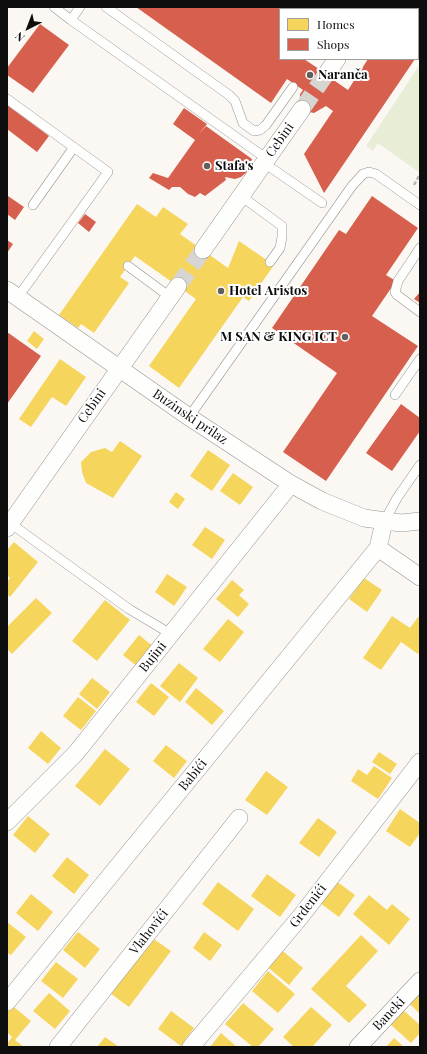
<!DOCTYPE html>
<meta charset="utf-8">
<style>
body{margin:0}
#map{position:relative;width:427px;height:1054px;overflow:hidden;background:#fbf8f4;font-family:"Playfair Display",serif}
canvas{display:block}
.frame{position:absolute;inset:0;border:8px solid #0e0e0e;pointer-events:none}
.legend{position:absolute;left:279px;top:8px;width:140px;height:52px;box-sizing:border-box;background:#fff;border:1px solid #9f9f9f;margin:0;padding:5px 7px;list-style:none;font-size:12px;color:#0e0e0e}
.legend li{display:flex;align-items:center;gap:8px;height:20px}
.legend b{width:20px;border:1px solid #9f9f9f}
.north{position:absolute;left:8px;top:8px;width:40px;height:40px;-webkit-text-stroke:3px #fff;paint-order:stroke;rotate:222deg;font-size:11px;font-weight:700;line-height:16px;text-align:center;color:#0e0e0e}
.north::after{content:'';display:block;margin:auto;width:14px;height:18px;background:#0e0e0e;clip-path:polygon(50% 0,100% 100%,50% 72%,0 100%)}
</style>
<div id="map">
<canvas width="427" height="1054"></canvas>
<div class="frame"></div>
<ul class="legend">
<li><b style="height:11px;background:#f6d55c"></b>Homes</li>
<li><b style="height:11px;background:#d6604d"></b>Shops</li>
</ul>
<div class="north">N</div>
</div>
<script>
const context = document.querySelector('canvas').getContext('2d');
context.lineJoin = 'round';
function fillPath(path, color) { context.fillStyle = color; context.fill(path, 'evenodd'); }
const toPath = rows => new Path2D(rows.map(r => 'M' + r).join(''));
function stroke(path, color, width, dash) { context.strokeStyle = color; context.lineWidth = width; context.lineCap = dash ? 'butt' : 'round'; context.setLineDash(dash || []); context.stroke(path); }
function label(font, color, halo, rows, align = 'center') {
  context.font = font + ' "Playfair Display",serif'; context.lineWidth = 4; context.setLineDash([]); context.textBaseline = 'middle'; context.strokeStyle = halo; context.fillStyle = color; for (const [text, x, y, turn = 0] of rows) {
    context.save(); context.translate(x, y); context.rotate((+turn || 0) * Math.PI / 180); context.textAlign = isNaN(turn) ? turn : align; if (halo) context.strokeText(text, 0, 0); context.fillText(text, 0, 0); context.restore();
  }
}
fillPath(toPath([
 [420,64,420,173,378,143,373,151,366,146]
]), '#e8eed6');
fillPath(toPath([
 [137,204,156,217,163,207,188,224,180,234,228,268,239,241,274,265,249,301,243,297,179,388,149,366,196,299,135,256,120,277,129,283,94,333,81,324,78,328,59,315],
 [34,331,44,339,37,349,27,341],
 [60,359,86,377,66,406,52,397,31,427,19,419],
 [120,441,142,456,113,498,86,483,82,472,81,462,91,452,105,448,112,452],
 [208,450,230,465,212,491,190,476],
 [233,473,253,487,240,505,220,491],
 [176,492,185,499,178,509,169,502],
 [205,527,225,540,212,559,192,545],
 [14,542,38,562,10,597,7,594,7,582,10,578,7,575,7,550],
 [167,574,187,587,174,606,155,592],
 [364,578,382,590,367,612,349,599],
 [232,580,244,590,239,595,249,604,238,617,216,599],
 [36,598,52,613,12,654,7,649,7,627],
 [105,600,130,620,97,661,72,641],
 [392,616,410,628,418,617,420,618,420,651,418,654,401,642,381,670,363,658],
 [228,619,244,632,220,662,203,649],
 [139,635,154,647,138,667,123,655],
 [179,663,198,678,180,702,160,686],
 [92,678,110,692,97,709,79,694],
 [151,683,169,697,154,716,136,702],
 [196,688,224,711,212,725,185,702],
 [78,697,96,711,81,730,63,716],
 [41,731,61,748,48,764,28,748],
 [166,745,187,761,174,778,153,761],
 [105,749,130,769,100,806,75,786],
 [379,752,397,764,390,774,372,762],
 [374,766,392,778,378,799,351,781,358,769,367,775],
 [266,771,288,787,267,815,245,800],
 [400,809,420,823,420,833,410,847,386,831],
 [28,816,50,834,35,853,13,835],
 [318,818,337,832,319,857,299,843],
 [67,857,89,875,74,894,52,876],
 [267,874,296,895,280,917,251,896],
 [336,881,355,895,339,917,320,903],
 [218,882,254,909,238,931,202,904],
 [31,894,53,912,38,931,16,913],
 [369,895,387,910,392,904,410,919,389,945,353,914],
 [7,922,26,937,11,955,7,953],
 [78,932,100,949,85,968,63,950],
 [204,932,222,945,210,961,193,948],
 [361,935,378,951,346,986,367,1005,349,1023,311,989],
 [151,937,171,951,129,1007,110,993],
 [278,947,303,968,289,985,264,964],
 [56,962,78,979,63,998,41,981],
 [268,971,295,994,278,1013,252,991],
 [420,988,420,1014,407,1001],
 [49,993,70,1011,55,1029,33,1011],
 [9,1003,31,1021,15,1040,24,1047,7,1047,7,1044,12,1037,7,1032,7,1005],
 [243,1003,274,1029,258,1047,253,1047,225,1024],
 [311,1007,332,1025,312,1047,294,1047,283,1037],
 [403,1010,420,1025,420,1033,411,1043,390,1024],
 [171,1011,194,1028,181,1046,158,1029],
 [221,1033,237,1047,210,1047],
 [105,1037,119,1047,97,1047],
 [394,1038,404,1047,386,1047]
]), '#f6d55c');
fillPath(toPath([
 [136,7,288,7,291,9,280,9,280,59,304,59,319,69,322,68,334,74,335,81,348,90,368,59,415,59,324,193,304,154,333,111,326,106,314,113,305,111,300,105,300,94,303,90,287,79,271,103],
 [40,24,69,45,33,93,7,75,7,68],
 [7,105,49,136,37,152,7,129],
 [184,108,207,124,198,135,206,126,252,159,248,171,241,177,235,179,225,177,226,180,205,196,200,193,195,197,188,194,180,187,172,187,169,190,149,178,153,173,168,178,195,140,173,124],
 [8,196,24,207,15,220,7,214],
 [372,196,418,228,386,275,396,281,372,316,418,346,326,481,283,452,337,373,272,328,339,230,346,234],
 [85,214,96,222,89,232,78,223],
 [7,240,13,244,7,253],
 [420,292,420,303,414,299],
 [7,332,41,356,7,404],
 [401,404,420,418,420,431,392,471,366,453]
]), '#d6604d');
stroke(toPath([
 [302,109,329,70],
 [178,286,203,250]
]), '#d7d5d2', 17, [17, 8]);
const lane = toPath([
 [54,7,71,20],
 [80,7,71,20,267,159],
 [106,7,229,95,235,101,243,123,254,131,260,130,266,125,293,87],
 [7,99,108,172,18,297],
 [264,163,322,203],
 [241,196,282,226,282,237,280,248,270,262],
 [33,205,74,147],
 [420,248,398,281,395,292,397,295,420,312],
 [128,266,170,297],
 [395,395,420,359],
 [189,417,352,186,363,174,369,172,376,174,420,205],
 [384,522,397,498,420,465],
 [10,523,129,609,171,634]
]);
const street = toPath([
 [373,9,374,7],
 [329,70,337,59],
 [203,250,302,109],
 [7,290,189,417,291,484,322,501,364,518,401,523,420,521],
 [384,522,378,548,420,577],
 [7,528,178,286],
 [7,822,76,753,291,484],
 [7,1002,378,548],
 [58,1047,239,818],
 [191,1047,301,916,420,762],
 [358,1047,420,981]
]);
stroke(lane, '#959392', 10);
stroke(street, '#959392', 18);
stroke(toPath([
 [414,185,420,174]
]), '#b8b7b7', 2.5, [4, 2]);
stroke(lane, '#fefefd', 9);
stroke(street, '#fefefd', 17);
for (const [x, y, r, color] of [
 [310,75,4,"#61605e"],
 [207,166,4,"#61605e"],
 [221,291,4,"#61605e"],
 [345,337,4,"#61605e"]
]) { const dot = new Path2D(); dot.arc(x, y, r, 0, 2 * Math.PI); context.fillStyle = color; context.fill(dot); stroke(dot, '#fff', 1.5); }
label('bold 13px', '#0e0e0e', '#fff', [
 ["Naranča",318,75],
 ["Stafa's",215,166],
 ["Hotel Aristos",229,291],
 ["M SAN & KING ICT",337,337,"right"]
], 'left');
label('13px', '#0e0e0e', '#fff', [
 ["Cebini",280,140,-55],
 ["Cebini",92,406,-55],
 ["Buzinski prilaz",190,417,34],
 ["Bujini",153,657,-51],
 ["Babići",193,775,-51],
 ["Grdenići",308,906,-52],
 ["Vlahovići",149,932,-52],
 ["Baneki",389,1014,-47]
]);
</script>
